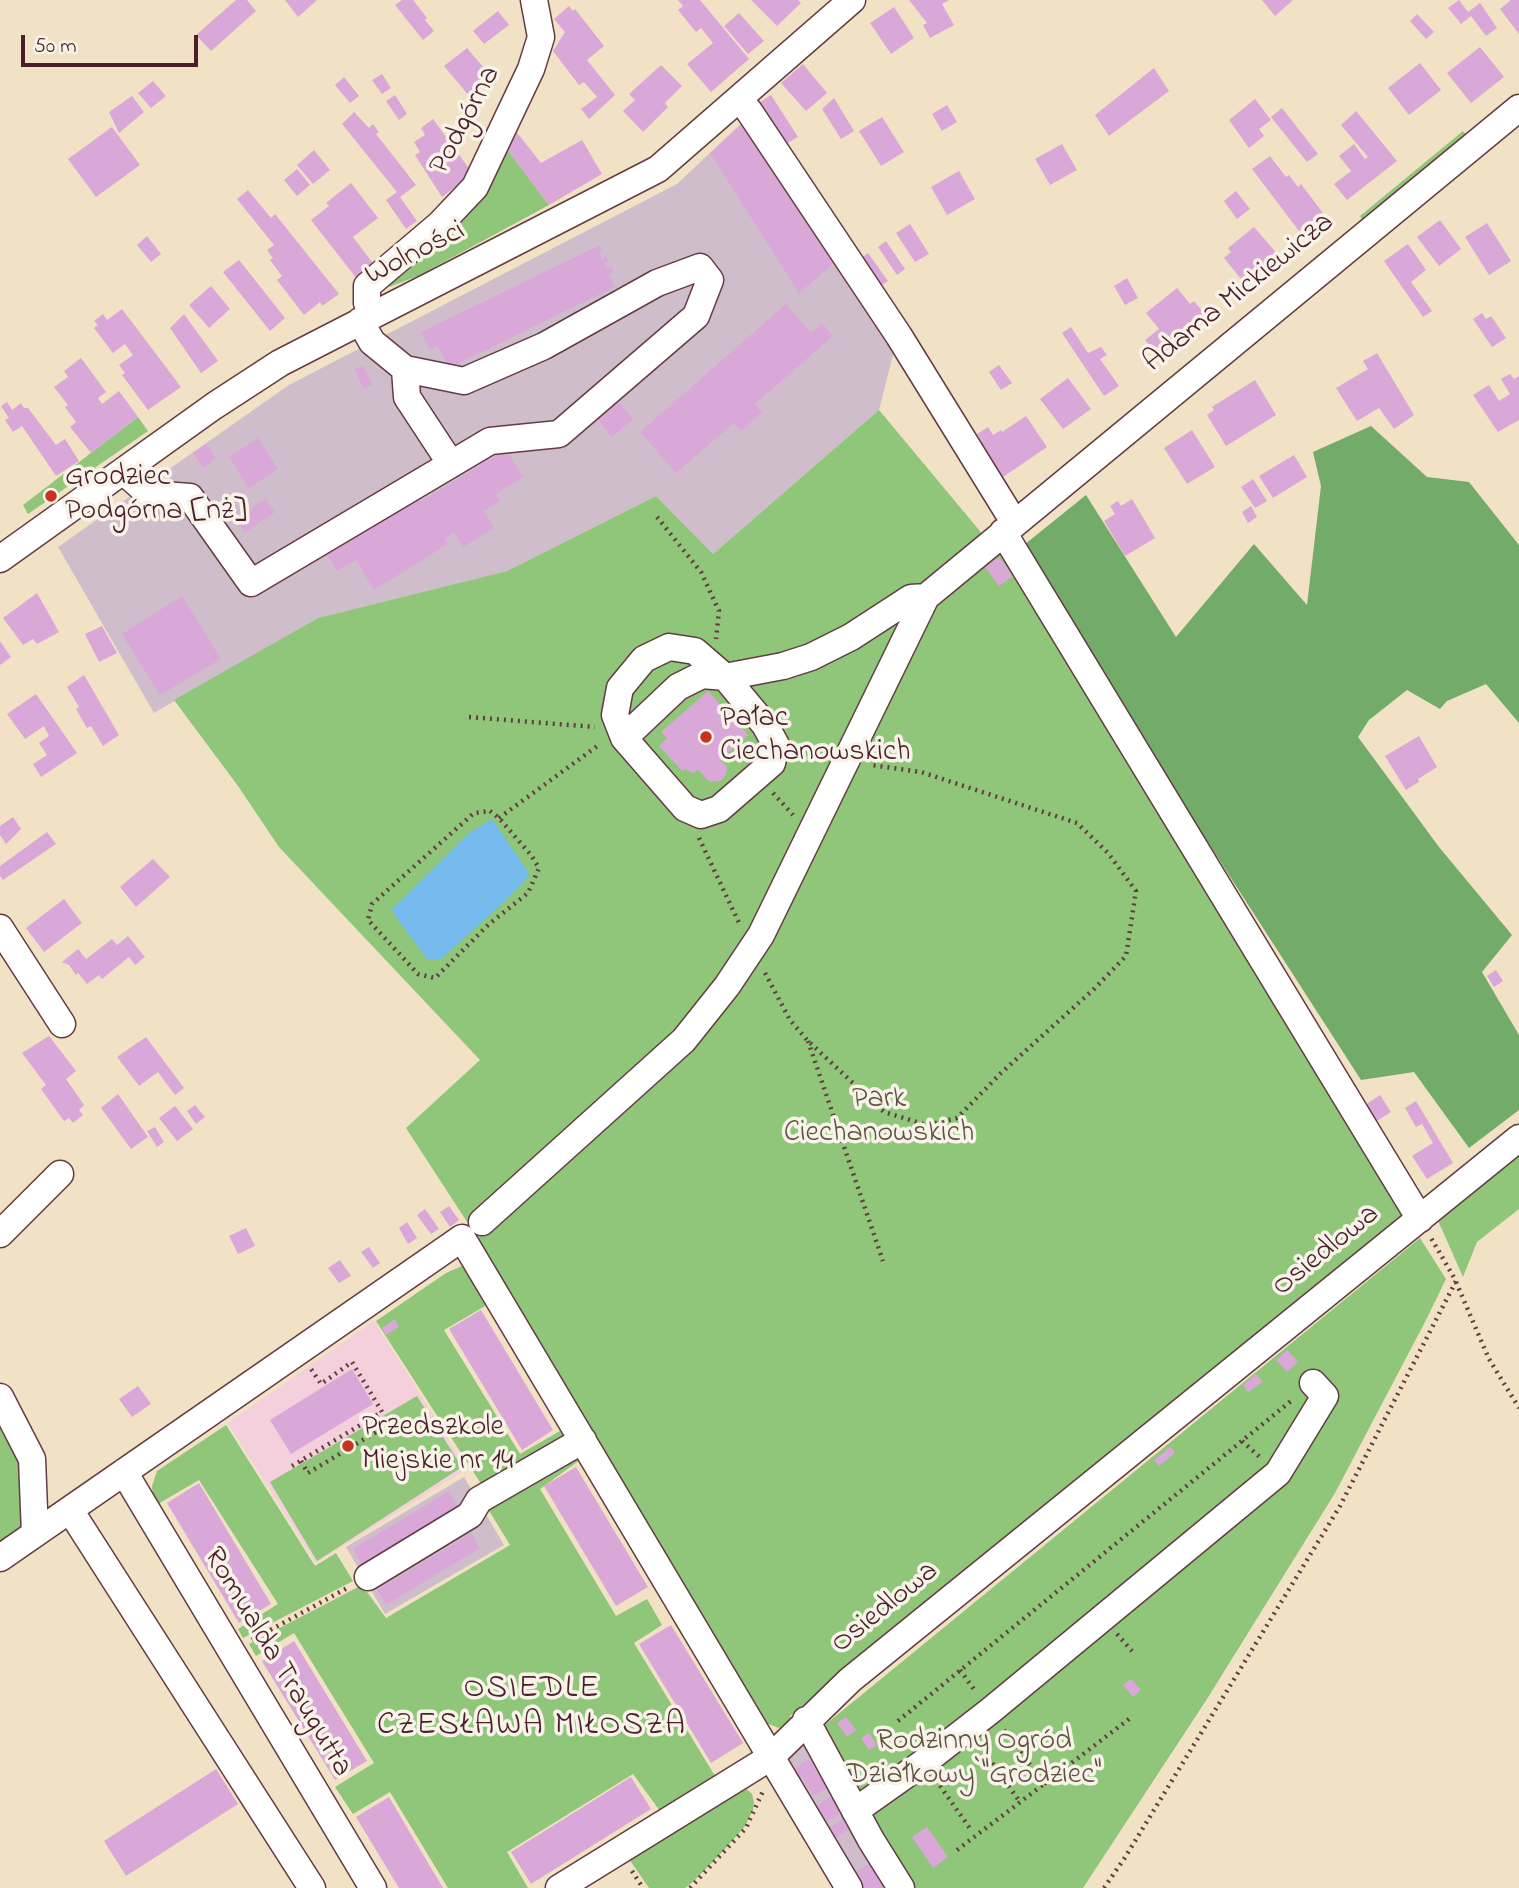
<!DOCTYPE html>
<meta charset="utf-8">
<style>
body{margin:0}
#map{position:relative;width:1519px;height:1888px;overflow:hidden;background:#f1e1c5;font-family:"Indie Flower",sans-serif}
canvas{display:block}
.scale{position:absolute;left:21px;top:35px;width:177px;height:32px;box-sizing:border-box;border:4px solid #4a1f2b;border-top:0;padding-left:9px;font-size:21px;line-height:24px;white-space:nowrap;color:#4a1f2b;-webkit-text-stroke:5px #f7f3e8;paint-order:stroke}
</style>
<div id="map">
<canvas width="1519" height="1888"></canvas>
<div class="scale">50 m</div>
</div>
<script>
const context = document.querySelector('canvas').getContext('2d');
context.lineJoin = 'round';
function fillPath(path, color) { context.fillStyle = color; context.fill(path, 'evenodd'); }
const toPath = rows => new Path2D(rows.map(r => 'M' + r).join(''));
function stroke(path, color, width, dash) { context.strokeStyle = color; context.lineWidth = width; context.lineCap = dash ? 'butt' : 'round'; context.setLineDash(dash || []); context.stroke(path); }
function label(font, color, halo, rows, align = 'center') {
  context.font = font + ' "Indie Flower",sans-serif'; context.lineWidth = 7; context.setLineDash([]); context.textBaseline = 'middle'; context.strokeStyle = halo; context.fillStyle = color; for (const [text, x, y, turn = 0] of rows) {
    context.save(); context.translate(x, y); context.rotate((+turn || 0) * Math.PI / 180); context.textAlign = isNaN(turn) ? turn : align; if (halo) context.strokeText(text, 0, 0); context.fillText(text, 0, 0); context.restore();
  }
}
fillPath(toPath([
 [374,1321,467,1469,316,1563,228,1423]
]), '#f4cfdc');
fillPath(toPath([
 [748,117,896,343,879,410,713,554,656,496,507,571,318,618,154,713,58,547,289,385,677,184],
 [464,1477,504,1545,385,1614,346,1547],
 [826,1724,828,1747,909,1888,858,1888,780,1760]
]), '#d0bdcc');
fillPath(toPath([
 [1463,131,1467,136,1363,221,1360,216],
 [507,149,549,205,418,276,389,287,387,282],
 [879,410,1019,578,1408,1213,790,1716,793,1721,779,1728,763,1722,468,1234,473,1231,406,1128,480,1060,279,847,238,786,174,700,318,618,507,571,656,496,713,554],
 [138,417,148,431,28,514,23,505],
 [1519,1150,1519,1209,1477,1242,1463,1277,1436,1216],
 [1420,1238,1446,1279,1425,1322,1335,1493,1207,1699,1083,1888,909,1888,828,1747,826,1724],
 [462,1266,487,1305,444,1330,520,1454,560,1431,568,1444,485,1490,376,1321,446,1273],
 [417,1396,462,1467,317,1561,270,1482],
 [0,1418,48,1509,0,1542],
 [226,1425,315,1566,336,1553,353,1581,243,1638,238,1629,278,1604,199,1480,158,1504,153,1498,152,1486,157,1471],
 [576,1452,580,1460,540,1489,616,1616,647,1599,662,1625,634,1643,715,1776,660,1811,633,1774,507,1852,528,1888,448,1888,390,1792,353,1814,335,1787,374,1763,294,1633,256,1656,249,1644,362,1585,386,1618,510,1545,485,1504],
 [742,1785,752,1794,754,1802,753,1810,745,1826,724,1850,694,1881,685,1888,649,1888,627,1856]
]), '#8fc679');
fillPath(toPath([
 [1371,426,1427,477,1469,482,1519,545,1519,723,1486,684,1447,701,1440,709,1407,690,1369,720,1358,737,1439,847,1512,935,1482,972,1519,1035,1519,1110,1469,1148,1414,1072,1361,1080,1019,549,1086,495,1176,637,1254,544,1307,605,1321,486,1313,452]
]), '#73ab69');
fillPath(toPath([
 [492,819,530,875,505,901,441,959,427,959,391,910,468,834]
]), '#75baec');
fillPath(toPath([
 [236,0,247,0,256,11,211,51,196,35],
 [285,0,317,0,298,17],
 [402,0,413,0,427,18,425,20,434,31,423,40,395,5],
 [678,0,700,0,749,59,711,92,687,64,713,43,701,28,696,32,678,10,683,6],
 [751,0,798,0,801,3,777,26],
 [909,0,949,0,942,4,954,25,930,38,923,25,927,23],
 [1262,0,1293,0,1275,16],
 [1459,0,1468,12,1480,3,1497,28,1486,36,1471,16,1461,24,1448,8],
 [1511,0,1519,0,1519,34,1500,9],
 [569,6,573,11,575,9,604,46,587,60,615,95,589,119,581,109,597,97,584,82,579,85,553,51,565,32,554,19],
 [894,7,914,38,891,54,870,23],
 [498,11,509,25,484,44,473,31],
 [739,13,764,41,748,54,724,26],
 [1417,14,1434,32,1426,39,1410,21],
 [1480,47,1504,77,1471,103,1447,73],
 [467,48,490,75,480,83,483,86,470,97,444,66],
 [1420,63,1441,90,1409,115,1388,88],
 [803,64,827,93,806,111,781,83],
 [661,65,682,86,665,103,668,107,643,132,623,111,635,100,629,94],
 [1154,68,1169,91,1109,136,1095,115],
 [382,74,391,88,382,94,372,80],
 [344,77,359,96,350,103,335,85],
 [153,81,166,96,151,108,138,93],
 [395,95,407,114,399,120,386,101],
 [771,95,798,137,786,144,751,108],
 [132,96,144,112,119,133,109,112],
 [834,98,854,131,841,139,822,109],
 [1255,99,1271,120,1259,129,1264,136,1249,148,1229,120],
 [947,105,957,122,942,131,932,114],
 [1282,108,1318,154,1307,162,1271,117],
 [1356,111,1397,161,1347,200,1334,184,1351,171,1339,156,1354,144,1365,159,1368,157,1341,125],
 [354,112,369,128,373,124,379,132,376,134,416,185,400,197,417,221,406,229,386,200,397,192,342,124],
 [882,117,904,152,881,166,859,131],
 [433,119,473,174,442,197,415,155,420,152,414,142,425,135,421,128],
 [745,122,837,261,799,293,710,153],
 [112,127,140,165,96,197,68,159],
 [515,130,541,163,582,140,602,174,549,205,506,148],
 [1062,144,1077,170,1050,185,1035,159],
 [314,150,330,170,313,184,297,165],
 [1270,156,1286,177,1289,175,1298,187,1301,184,1323,213,1299,231,1252,169],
 [297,169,310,185,297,196,284,180],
 [959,171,975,199,947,215,931,187],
 [351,183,378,218,353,237,375,266,357,279,311,220,329,206,326,203],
 [248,190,271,218,275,214,339,294,322,306,320,302,304,315,277,280,282,276,270,260,273,258,267,250,274,245,237,199],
 [1236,191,1250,209,1237,219,1224,201],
 [1440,220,1461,249,1439,266,1417,237],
 [1487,223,1511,261,1489,275,1465,237],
 [910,224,929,254,915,262,896,233],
 [1254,227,1280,257,1246,285,1224,258,1231,252,1228,248],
 [147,236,161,254,151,262,137,245],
 [886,241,905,269,897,275,878,247],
 [1408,244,1426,270,1411,282,1432,311,1423,317,1384,261],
 [600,245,602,250,599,252,602,259,606,257,608,261,604,263,607,269,611,267,614,272,609,274,615,287,449,368,438,346,430,350,421,332],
 [868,253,888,281,875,290,856,262],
 [239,260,285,318,270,331,223,272],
 [1127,278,1138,298,1125,305,1114,286],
 [211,286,230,309,209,328,189,305],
 [1177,288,1190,304,1194,301,1208,318,1158,357,1145,340,1159,329,1146,313],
 [786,304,811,333,822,323,833,336,755,404,762,412,741,431,734,423,676,473,640,432],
 [122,309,181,387,148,410,122,375,125,373,119,365,133,355,125,344,113,353,94,328,98,325,94,321,103,314,107,320],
 [1482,313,1486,319,1491,316,1506,338,1492,347,1473,319],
 [184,314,218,361,201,373,170,328],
 [1071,327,1088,353,1101,347,1107,355,1100,359,1119,386,1104,396,1062,333],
 [1377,353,1414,415,1394,429,1379,408,1357,421,1336,388,1368,369,1363,361],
 [81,358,106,392,98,398,102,404,119,391,138,417,91,453,70,427,76,422,65,407,68,405,54,387,68,377,64,371],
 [999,365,1012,383,1001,390,989,372],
 [364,366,372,385,363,389,355,369],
 [1510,374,1514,379,1519,376,1519,420,1498,432,1473,395,1489,385,1499,401,1510,394,1501,379],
 [1068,378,1091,409,1063,429,1040,399],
 [1255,380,1276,415,1226,446,1207,415,1214,410,1212,407],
 [615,397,633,419,612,437,594,415],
 [7,402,12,410,21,403,24,408,28,408,56,445,65,439,79,461,56,476,22,426,13,432,5,420,9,418,1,406],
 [1026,416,1047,447,1003,477,980,443,982,442,977,434,988,427,993,435,1001,430,1002,432],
 [1192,430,1215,467,1187,484,1164,448],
 [258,438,278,469,249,488,229,457],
 [206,444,216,458,203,468,193,453],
 [506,449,523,477,496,494,500,501,484,511,494,528,463,547,454,532,445,538,448,544,374,590,356,560,337,571,322,546,413,490,420,502],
 [1294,455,1307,477,1273,498,1259,476],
 [1253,479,1267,501,1255,508,1241,487],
 [265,499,275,512,245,533,236,520],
 [1132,499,1155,538,1125,556,1104,521,1115,514,1110,506,1118,501,1121,506],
 [1251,506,1257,517,1248,523,1242,512],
 [999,557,1013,576,999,586,985,567],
 [37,593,59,632,37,644,33,639,23,645,3,618],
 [182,596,221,659,160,695,122,634],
 [102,626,117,653,99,662,85,634],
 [0,641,11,657,0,665],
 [84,675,119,735,103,746,91,726,87,728,76,709,79,707,67,687],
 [708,691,748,735,720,760,727,767,726,775,720,781,710,782,698,770,693,773,685,769,682,771,659,746,667,738,661,732],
 [36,694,77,753,41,777,33,764,47,755,39,743,49,736,44,726,25,739,7,714],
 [1419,736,1437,767,1418,779,1419,782,1406,790,1385,756],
 [13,817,21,829,6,844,0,835,0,826],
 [47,832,56,844,3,880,0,876,0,866],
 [153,859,170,877,136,907,120,887],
 [64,899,82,923,44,952,26,928],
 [128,936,145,957,135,965,129,957,102,979,99,975,87,984,78,973,76,975,69,965,62,962,78,949,86,959,112,939,117,945],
 [1496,970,1503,981,1494,987,1487,976],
 [49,1036,76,1071,66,1079,84,1105,79,1110,83,1115,73,1123,69,1118,64,1121,41,1089,46,1085,22,1053],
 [146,1037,184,1088,175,1095,158,1072,139,1086,117,1057],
 [118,1094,148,1137,131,1149,101,1108],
 [1380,1095,1391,1112,1375,1122,1365,1105],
 [1416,1101,1453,1163,1427,1179,1412,1156,1433,1143,1422,1124,1416,1127,1405,1108],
 [195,1105,205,1117,196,1124,187,1111],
 [175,1106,193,1129,177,1141,159,1118],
 [155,1127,164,1142,157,1147,147,1131],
 [449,1206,459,1220,450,1227,440,1212],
 [425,1209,439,1229,431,1234,417,1215],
 [407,1222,417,1238,408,1244,399,1228],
 [246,1228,255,1246,238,1254,229,1236],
 [369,1247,380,1263,373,1268,361,1252],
 [340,1260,351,1276,339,1283,328,1268],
 [481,1310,553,1430,522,1450,449,1329],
 [395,1319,399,1327,386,1335,382,1328],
 [1287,1350,1298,1362,1287,1372,1276,1360],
 [352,1369,373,1404,291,1454,270,1420],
 [1256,1374,1263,1382,1248,1392,1243,1385],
 [138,1386,151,1404,132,1417,119,1399],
 [1170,1447,1175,1453,1159,1466,1154,1460],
 [576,1467,648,1587,616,1606,544,1486],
 [199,1483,271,1604,239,1623,167,1503],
 [449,1491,458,1507,362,1565,353,1549],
 [471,1533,480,1548,386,1605,377,1590],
 [671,1625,743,1743,711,1763,639,1644],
 [294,1641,367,1761,335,1780,262,1661],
 [1131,1679,1141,1690,1133,1697,1123,1685],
 [846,1717,856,1730,847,1737,837,1723],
 [869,1733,877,1745,869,1750,861,1738],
 [809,1759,827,1788,813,1796,802,1777,800,1779,794,1769],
 [216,1769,238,1804,126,1876,104,1841],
 [631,1777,651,1809,531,1884,511,1852],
 [832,1796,842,1812,824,1823,815,1807],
 [389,1797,412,1836,443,1888,399,1888,356,1817],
 [845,1818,851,1828,833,1839,827,1829],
 [927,1827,948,1857,933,1868,912,1837],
 [869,1864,884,1888,862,1888,854,1873]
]), '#daa8d8');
const minor = toPath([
 [739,99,749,111,899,336,1014,522],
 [371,315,367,303,367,286,440,224,475,187,531,69,541,37,534,0],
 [360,321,372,342,405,369],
 [123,471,149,494,190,497,251,583,490,441,559,434,696,316,710,280,700,267,657,283,544,346,464,381,405,369,407,397,451,464],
 [1003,532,1420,1219],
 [0,559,214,406,280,363,658,169,852,0],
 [624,738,678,687,702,675,725,677,765,725,776,745,772,763,719,809,701,815,685,808,624,738,615,715,620,688,644,659,669,647,695,651,725,677,783,666,811,657,851,637,911,598,926,597,1519,108],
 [0,928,62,1024],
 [482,1222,684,1040,727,986,761,935,926,597],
 [0,1234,60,1174],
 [0,1397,32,1459,35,1534],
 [124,1472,373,1888],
 [70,1510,312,1888],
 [0,1558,462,1238,849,1888],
 [368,1577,470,1515,479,1500,583,1440],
 [806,1720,871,1840,901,1888],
 [855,1811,927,1760,990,1711,1278,1473,1325,1396,1313,1383],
 [559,1888,771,1757,850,1680,1519,1138]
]);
stroke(minor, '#633c42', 29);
stroke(toPath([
 [657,517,701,572,719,611,716,639],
 [469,717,595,727],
 [773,793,793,815],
 [490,811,499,818,531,855,539,868,528,893,489,924,435,978,418,974,368,920,372,904,474,813,490,811],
 [499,818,600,744],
 [699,838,740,925],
 [765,973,790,1020,807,1040,884,1112,927,1125,957,1118,1001,1073,1094,989,1126,956,1136,891,1108,853,1077,823,921,772,871,765],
 [808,1041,883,1261],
 [1456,1282,1489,1359,1519,1408],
 [1242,1441,1262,1459],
 [301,1461,308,1473,386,1426],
 [292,1466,382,1412,352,1362,321,1384,311,1369],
 [1117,1634,1132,1651],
 [252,1640,349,1587],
 [960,1670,976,1692],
 [898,1721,1291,1401],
 [980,1746,1020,1802],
 [936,1780,971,1830],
 [1044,1784,1133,1716],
 [957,1850,1044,1784,1004,1730],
 [632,1871,643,1888],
 [690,1888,746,1828,763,1791],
 [1104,1888,1124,1859,1340,1506,1456,1281,1431,1238]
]), '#633c42', 4.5, [2, 5]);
stroke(minor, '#fff', 26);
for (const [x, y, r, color] of [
 [51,496,7,"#c8321e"],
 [706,737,7,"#c8321e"],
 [348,1446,7,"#c8321e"]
]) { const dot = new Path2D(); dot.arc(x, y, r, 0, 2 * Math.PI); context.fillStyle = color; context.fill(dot); stroke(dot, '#f7f3e8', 2.5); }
label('30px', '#4a1f2b', '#f7f3e8', [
 ["Podgórna",467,121,-62],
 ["Wolności",416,255,-27],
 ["Adama Mickiewicza",1240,294,-39],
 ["Osiedlowa",1327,1252,-39],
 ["Osiedlowa",886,1609,-39],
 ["Romualda Traugutta",276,1663,59]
]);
label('30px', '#4a1f2b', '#f7f3e8', [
 ["Grodziec",65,479],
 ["Podgórna [nż]",65,513],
 ["Pałac",720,720],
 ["Ciechanowskich",720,754],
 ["Przedszkole",362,1429],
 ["Miejskie nr 14",362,1463]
], 'left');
label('30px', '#5f5142', '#f7f3e8', [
 ["Park",879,1101],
 ["Ciechanowskich",879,1135],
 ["Rodzinny Ogród",974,1743],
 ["Działkowy \"Grodziec\"",974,1777]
]);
context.letterSpacing = '2px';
label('32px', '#4a1f2b', '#f7f3e8', [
 ["OSIEDLE",532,1691],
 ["CZESŁAWA MIŁOSZA",532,1728]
]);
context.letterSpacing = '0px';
</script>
